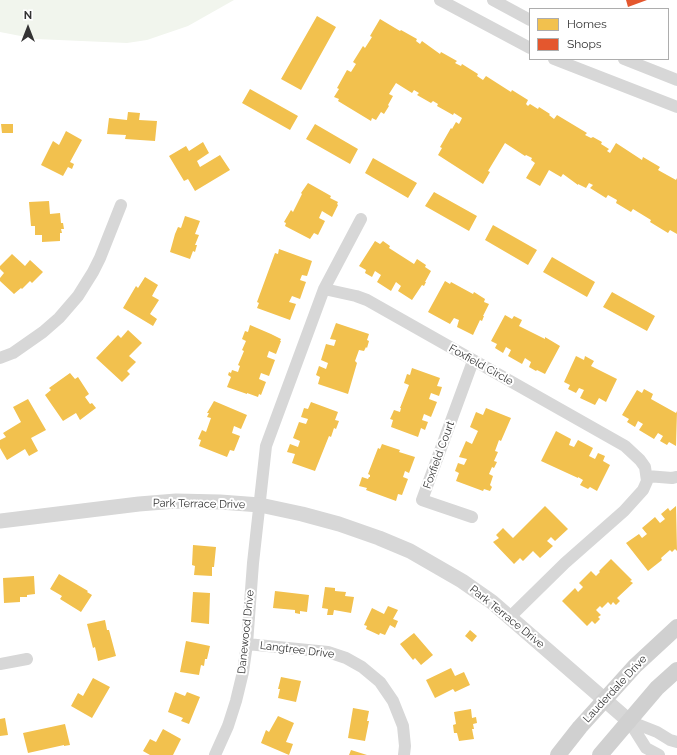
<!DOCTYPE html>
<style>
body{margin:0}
#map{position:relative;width:677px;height:755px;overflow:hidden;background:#fff;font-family:Raleway,sans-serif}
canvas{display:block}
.legend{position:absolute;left:529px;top:8px;width:140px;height:52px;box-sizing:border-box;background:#fff;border:1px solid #adadad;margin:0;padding:5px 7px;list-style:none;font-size:12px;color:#333}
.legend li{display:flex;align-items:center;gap:8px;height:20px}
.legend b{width:20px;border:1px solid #adadad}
.north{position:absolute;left:8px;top:8px;width:40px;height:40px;-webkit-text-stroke:3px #fff;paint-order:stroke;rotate:0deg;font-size:11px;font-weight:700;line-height:16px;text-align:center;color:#333}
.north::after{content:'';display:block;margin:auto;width:14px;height:18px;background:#333;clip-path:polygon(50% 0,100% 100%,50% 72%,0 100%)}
</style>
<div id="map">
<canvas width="677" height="755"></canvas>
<ul class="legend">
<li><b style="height:11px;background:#f2c14e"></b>Homes</li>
<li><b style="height:11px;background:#e4572e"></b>Shops</li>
</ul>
<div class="north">N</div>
</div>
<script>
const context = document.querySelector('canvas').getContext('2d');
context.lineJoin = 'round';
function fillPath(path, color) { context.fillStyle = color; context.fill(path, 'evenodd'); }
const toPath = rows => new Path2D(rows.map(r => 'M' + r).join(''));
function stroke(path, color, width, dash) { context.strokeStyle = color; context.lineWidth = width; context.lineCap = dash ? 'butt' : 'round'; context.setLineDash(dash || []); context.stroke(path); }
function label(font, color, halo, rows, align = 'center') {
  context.font = font + ' Raleway,sans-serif'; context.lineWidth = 4; context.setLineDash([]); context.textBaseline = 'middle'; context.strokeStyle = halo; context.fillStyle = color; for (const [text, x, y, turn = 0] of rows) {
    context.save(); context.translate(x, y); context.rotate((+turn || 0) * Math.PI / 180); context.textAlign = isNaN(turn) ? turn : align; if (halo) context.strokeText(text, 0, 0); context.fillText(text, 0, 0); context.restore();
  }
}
fillPath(toPath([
 [0,0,234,0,188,26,147,40,127,43,36,39,0,32]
]), '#f1f5ed');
fillPath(toPath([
 [317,16,336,27,301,90,281,79],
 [380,19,400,31,401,30,417,39,416,41,420,44,422,41,440,54,441,52,457,61,455,63,461,66,462,64,478,74,477,76,483,80,486,76,511,92,512,90,528,100,526,104,528,106,530,104,538,109,539,107,550,114,549,115,554,119,557,115,587,133,585,135,591,138,593,137,602,142,601,144,609,149,607,151,610,153,616,143,642,160,643,157,660,167,658,170,676,180,677,178,677,234,670,230,668,233,650,222,651,220,633,209,631,212,616,203,617,200,608,195,606,198,590,188,593,185,589,183,586,188,578,184,578,185,563,174,561,177,549,170,540,186,526,178,535,163,531,160,532,158,526,155,525,156,505,143,488,171,490,172,483,184,438,155,442,148,440,147,451,128,452,129,456,122,459,124,462,118,454,113,453,115,437,106,438,104,433,101,431,103,417,95,419,93,414,90,412,93,396,83,389,94,393,96,388,105,389,106,384,114,381,112,376,120,372,118,371,121,338,101,339,99,334,97,339,89,337,88,347,70,351,72,356,64,353,62,363,46,365,48,372,37,370,36],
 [250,89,298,116,290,130,242,103],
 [128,112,140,113,139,120,157,121,155,141,125,139,126,135,107,134,109,118,127,120],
 [1,124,13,124,13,133,2,133],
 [315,124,358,149,350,164,306,139],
 [66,131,82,140,70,162,74,164,72,169,68,167,63,176,41,165,53,141,59,145],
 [203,142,209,153,197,161,200,167,220,155,230,170,195,191,188,179,184,181,169,156,186,146,189,151],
 [373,158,417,183,408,198,365,173],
 [308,183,324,192,331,196,330,198,338,202,337,204,338,205,332,217,322,211,319,218,325,221,318,235,314,233,310,239,285,226,286,223,284,222,291,210,293,212,302,194,301,193],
 [434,192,477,216,469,231,425,206],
 [49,201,50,214,60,213,61,223,63,223,64,229,61,229,62,233,60,233,60,241,42,242,42,235,35,235,35,226,31,226,29,202],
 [185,216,200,221,195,234,199,235,195,245,197,245,195,252,193,251,190,259,170,252,175,234,178,227,181,228],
 [493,225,537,250,528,265,485,240],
 [375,241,380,244,383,241,390,246,389,248,414,264,417,259,426,265,425,267,431,271,425,282,426,282,424,286,422,285,412,300,398,291,401,286,396,282,391,291,377,282,381,275,375,271,372,277,365,273,366,270,359,266],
 [279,249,312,261,307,276,302,275,300,280,306,282,300,299,292,296,289,302,296,304,290,320,257,308,259,303,257,302,275,253,278,254],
 [12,254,25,266,30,260,43,272,32,283,30,281,22,289,21,288,14,294,0,281,0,278,4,273,0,269,0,266],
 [552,257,595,282,587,297,543,272],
 [145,277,158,285,152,296,159,300,150,314,157,319,153,326,123,308,136,286,138,288],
 [445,281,450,284,451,282,473,294,474,292,485,299,484,302,489,304,483,316,484,316,482,321,480,320,473,335,457,327,459,320,454,318,450,324,428,312],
 [612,292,655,316,647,331,603,307],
 [505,315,512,319,514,316,522,320,519,326,545,339,545,337,560,346,545,374,537,370,536,371,529,367,531,362,525,358,522,364,508,356,511,350,506,347,503,353,495,348,497,344,491,341],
 [336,323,369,334,367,340,369,341,367,348,366,347,364,351,359,350,355,361,357,363,348,394,318,384,320,377,316,375,319,366,326,369,328,363,321,360,326,344,334,346,336,340,330,339],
 [250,325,271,334,281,339,280,341,281,341,276,354,269,351,267,357,275,360,269,376,261,373,259,379,266,382,261,395,259,394,258,397,247,393,247,394,227,387,231,377,228,375,229,372,231,373,232,370,238,372,240,366,238,365,244,351,242,350,246,341,242,339,245,331,248,332],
 [128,330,142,343,129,356,136,362,127,371,130,374,122,382,96,358,118,335,121,338],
 [576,356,584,360,585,356,594,361,591,366,617,379,606,402,599,398,595,405,580,398,584,390,579,388,576,393,568,389,570,385,564,382],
 [412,368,440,378,437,386,442,387,439,396,431,393,429,399,437,402,431,417,424,414,422,420,428,422,425,430,421,428,418,437,391,427,393,420,390,419,394,410,400,412,401,408,400,408,409,385,404,383,407,374,410,375],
 [70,373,75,379,78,377,89,394,85,397,90,404,92,403,96,408,80,420,76,413,63,421,45,395,51,390,49,388],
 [644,389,653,394,651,399,676,413,677,411,676,446,669,442,667,445,660,441,663,436,658,433,654,439,639,430,643,424,638,421,635,427,627,422,629,419,622,415,637,390,642,393],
 [28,399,46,430,31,438,38,451,29,456,25,449,7,460,0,448,0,440,6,437,3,433,21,422,13,407],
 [214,401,247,415,241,429,234,426,232,433,240,436,234,451,230,450,227,457,199,446,201,440,198,439,202,430,206,432,211,418,207,417,209,413,207,413],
 [311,402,338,412,335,420,339,421,336,429,334,428,331,437,329,436,315,471,292,463,295,454,287,452,290,444,298,447,300,441,293,438,299,422,306,424,308,419,301,417,304,408,308,409],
 [486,408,511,418,501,441,499,440,495,451,498,452,494,461,497,462,494,468,492,467,489,474,493,476,490,485,492,487,490,491,484,489,483,491,456,481,459,473,455,471,458,463,464,465,467,459,459,457,466,441,472,444,478,431,470,427,476,412,483,415],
 [556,431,571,439,569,445,574,447,578,440,593,448,589,456,595,459,598,453,605,456,603,461,610,465,597,491,590,487,588,489,580,485,583,480,578,477,578,478,541,461],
 [382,444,400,450,399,452,415,457,409,473,405,471,403,477,408,479,402,495,398,494,396,501,366,490,367,488,359,486,362,477,368,479,369,477,370,477,370,475,368,474,378,448,380,449],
 [545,506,568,529,555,541,551,537,547,541,553,546,540,558,533,551,523,561,520,558,514,564,493,542,499,538,496,535,503,528,513,538],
 [676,506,677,551,675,549,672,552,670,550,661,558,662,560,648,571,626,543,639,534,642,538,647,534,642,528,655,517,660,523,665,519,661,514,668,508,670,511],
 [193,545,216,547,214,567,212,567,212,576,194,575,195,566,192,565],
 [611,559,632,580,630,581,633,583,617,598,620,601,616,605,613,602,611,605,608,602,602,608,600,606,596,610,601,615,598,617,600,619,595,624,592,621,587,626,562,601,575,588,578,592,583,587,579,583,591,571,596,576,600,572,599,571],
 [59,574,88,591,87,592,92,595,81,612,60,599,62,596,50,589],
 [34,576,35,594,27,595,27,597,20,597,20,602,4,603,3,578],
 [325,587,335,588,335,591,346,592,345,596,354,597,351,613,334,610,333,615,327,615,328,609,322,608],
 [275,591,309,595,307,612,300,611,300,614,295,613,295,610,273,608],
 [193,592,210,593,209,624,191,622],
 [388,606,398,610,393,619,398,621,395,628,390,625,385,635,380,633,379,635,366,629,367,626,364,625,372,608,384,614],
 [105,620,107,630,109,630,116,656,98,661,95,647,93,648,87,624],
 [470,630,477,636,472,642,465,636],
 [414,633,433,655,421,665,415,658,413,660,400,644],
 [186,641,210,646,207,659,205,659,204,666,201,665,199,675,180,672],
 [451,668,455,676,464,672,470,685,455,692,453,689,435,698,426,680],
 [281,677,301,681,296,702,278,698,280,689,278,689],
 [93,678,110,687,92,718,71,706,78,693,83,696],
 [175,692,185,696,187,692,200,697,189,724,181,721,183,718,168,712],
 [353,708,369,711,367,721,369,721,365,741,348,738],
 [471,709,472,718,476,717,477,723,473,724,474,729,472,729,474,739,459,741,457,733,454,733,453,725,456,724,454,712],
 [278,716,294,723,286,742,293,744,289,755,261,743,266,730,269,732],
 [5,718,8,735,0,736,0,719],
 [65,724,70,745,64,746,64,745,28,753,23,733],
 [163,729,181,739,173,755,150,755,143,751,150,739,156,742],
 [351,750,367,755,349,755]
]), '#f2c14e');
fillPath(toPath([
 [626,0,647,0,628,7]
]), '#e4572e');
stroke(toPath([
 [440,0,530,48],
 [493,0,530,20],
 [554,59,677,107],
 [624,59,677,80],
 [324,289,356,296,367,300,625,446,640,460,645,467,647,481,643,490,624,511,565,563,510,617],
 [0,358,13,353,43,332,59,318,78,296,93,272,100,258,121,205],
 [647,476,672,478,677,477],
 [472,517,422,500,473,361],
 [247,644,328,652,346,658,362,667,380,682,393,701,403,726,405,746,404,755],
 [0,664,27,659],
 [629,721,657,732,670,740,677,742],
 [629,721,646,748,659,755],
 [215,755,228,726,236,701,243,672,247,644,253,563,266,446,324,289,361,219]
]), '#d7d7d7', 12);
stroke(toPath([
 [0,521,139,504,176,501,220,502,260,505,302,514,339,524,379,538,410,551,462,581,492,602,629,721]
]), '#d7d7d7', 15);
stroke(toPath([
 [558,755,580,727,635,666,677,627],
 [600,755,657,688,677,670]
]), '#d0d0d0', 16);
label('11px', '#333', '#fff', [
 ["Foxfield Circle",481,365,29],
 ["Foxfield Court",439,455,-70],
 ["Park Terrace Drive",199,504,1],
 ["Park Terrace Drive",507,617,39],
 ["Danewood Drive",246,632,-84],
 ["Langtree Drive",297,650,7],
 ["Lauderdale Drive",615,689,-47]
]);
</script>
